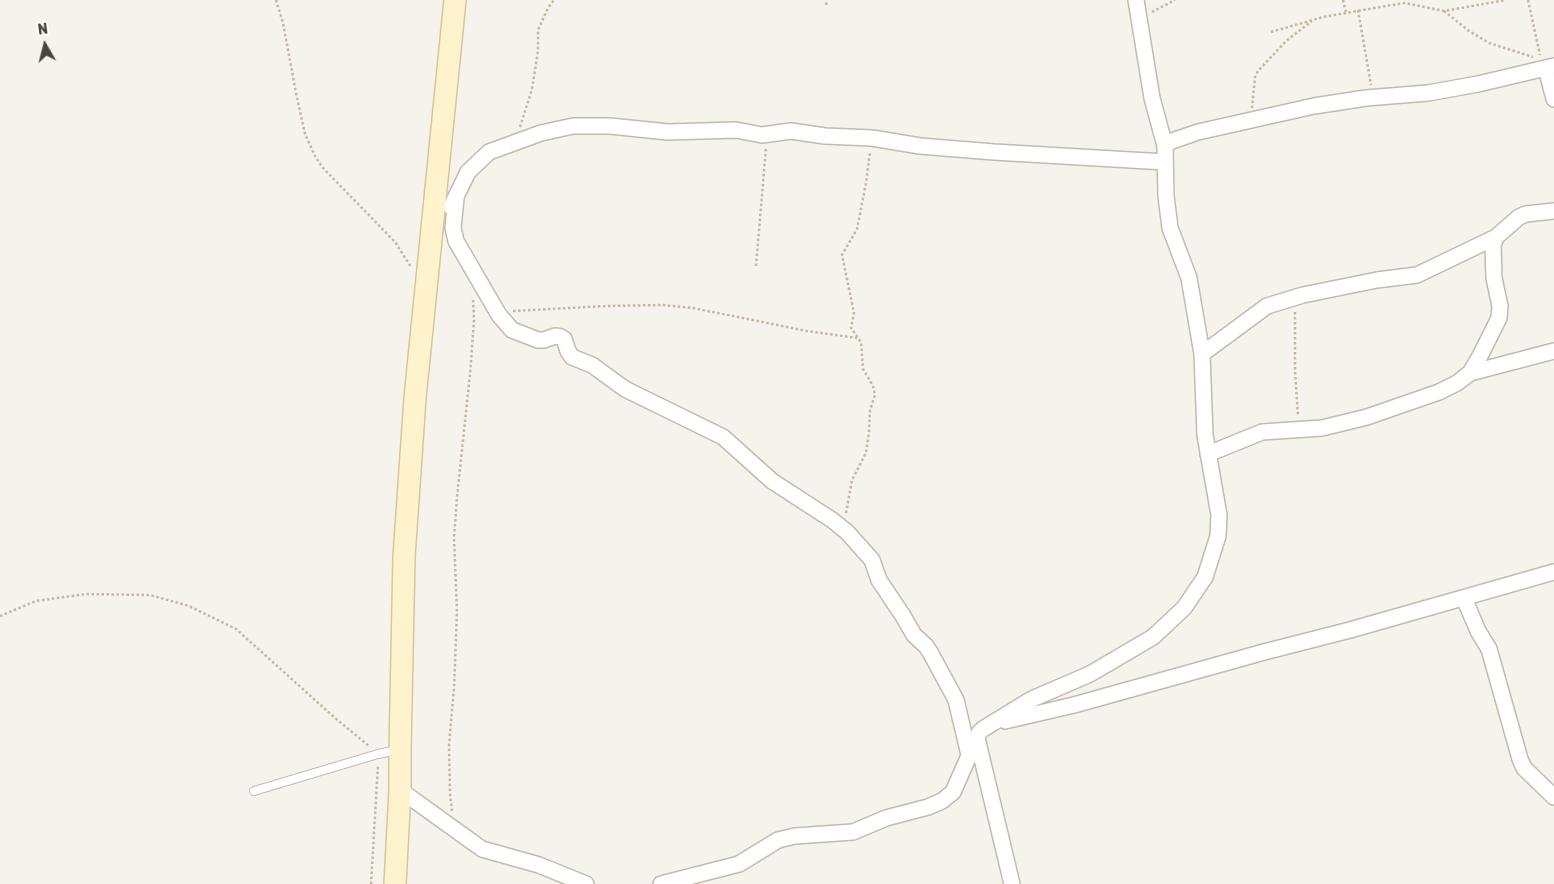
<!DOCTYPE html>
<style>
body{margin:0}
#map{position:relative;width:1554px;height:884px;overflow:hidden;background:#f6f3ec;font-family:Rubik,sans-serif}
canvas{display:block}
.north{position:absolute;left:20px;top:20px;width:50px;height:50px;-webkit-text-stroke:4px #fff;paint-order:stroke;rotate:352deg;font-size:14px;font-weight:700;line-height:20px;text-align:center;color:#4b4439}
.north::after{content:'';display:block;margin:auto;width:18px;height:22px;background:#4b4439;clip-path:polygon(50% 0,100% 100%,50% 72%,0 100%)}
</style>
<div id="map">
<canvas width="1554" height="884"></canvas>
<div class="north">N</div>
</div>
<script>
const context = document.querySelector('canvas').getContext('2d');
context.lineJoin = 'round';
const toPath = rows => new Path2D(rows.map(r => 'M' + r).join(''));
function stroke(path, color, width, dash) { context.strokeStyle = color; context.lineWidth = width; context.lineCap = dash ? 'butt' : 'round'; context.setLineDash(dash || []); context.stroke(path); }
const lane = toPath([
 [254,791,378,754,398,750]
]);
const street = toPath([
 [1546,68,1554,99],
 [1165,146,1172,141,1198,132,1314,106,1366,98,1428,93,1478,84,1554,66],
 [456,198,453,228,456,241,499,315,512,330,538,340,544,340,555,336,561,337,564,339,568,351,572,357,592,365,625,389,723,437,772,481,832,520,847,532,872,560,879,580,903,616,914,635,926,646,930,652,956,700,969,755],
 [451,207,468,172,489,152,541,133,573,126,610,126,668,132,736,130,762,135,791,131,825,136,872,138,920,146,994,152,1165,162],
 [1202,354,1267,306,1303,295,1377,280,1417,275,1496,237],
 [1470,373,1554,351],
 [1208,454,1262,432,1322,428,1367,417,1439,392,1457,383,1470,373,1480,356,1499,318,1500,306,1494,278,1493,245,1496,237,1519,217,1526,214,1554,211],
 [1464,598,1478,631,1489,649,1520,759,1524,768,1554,797],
 [1005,721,1074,705,1264,652,1350,630,1554,572],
 [977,738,1012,884],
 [400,790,482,849,539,865,586,884],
 [661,884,739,864,778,840,795,836,853,832,886,818,928,807,942,801,953,792,979,733,983,729,1032,699,1090,674,1153,637,1184,608,1205,577,1218,536,1219,515,1205,435,1202,354,1189,278,1170,228,1166,196,1165,146,1152,98,1136,0]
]);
const secondary = toPath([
 [395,884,400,790,400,750,404,557,415,398,455,0]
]);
stroke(lane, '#c2bbae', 10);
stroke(street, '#c2bbae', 18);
stroke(secondary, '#d6c79b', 24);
stroke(toPath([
 [276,0,283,23,296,93,305,134,315,156,322,167,395,242,411,267],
 [1343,0,1346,12],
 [1528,0,1540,55],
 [826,5,827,0],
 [1358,10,1371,85],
 [1444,11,1469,31,1489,43,1533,57],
 [1152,12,1175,0],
 [1271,32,1323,17,1386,6,1405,3,1444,11,1506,0],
 [1252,108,1255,77,1258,71,1286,41,1312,21],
 [520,127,532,89,538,51,538,30,548,8,554,0],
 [756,266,766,148],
 [513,311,606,306,663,305,693,308,807,331,857,338],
 [1295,312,1295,371,1298,416],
 [846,513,852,480,866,453,869,432,870,410,875,395,873,386,863,369,861,342,851,328,854,313,842,255,857,229,866,183,870,152],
 [0,616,36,601,86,594,150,595,189,606,236,629,335,718,369,746],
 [452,811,450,794,449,745,454,688,457,612,454,538,457,497,470,374,474,321,473,298],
 [371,884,378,765]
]), '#c4b79f', 2.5, [2.5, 2.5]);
stroke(lane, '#fff', 8);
stroke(street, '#fff', 15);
stroke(secondary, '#fff3cd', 21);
</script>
